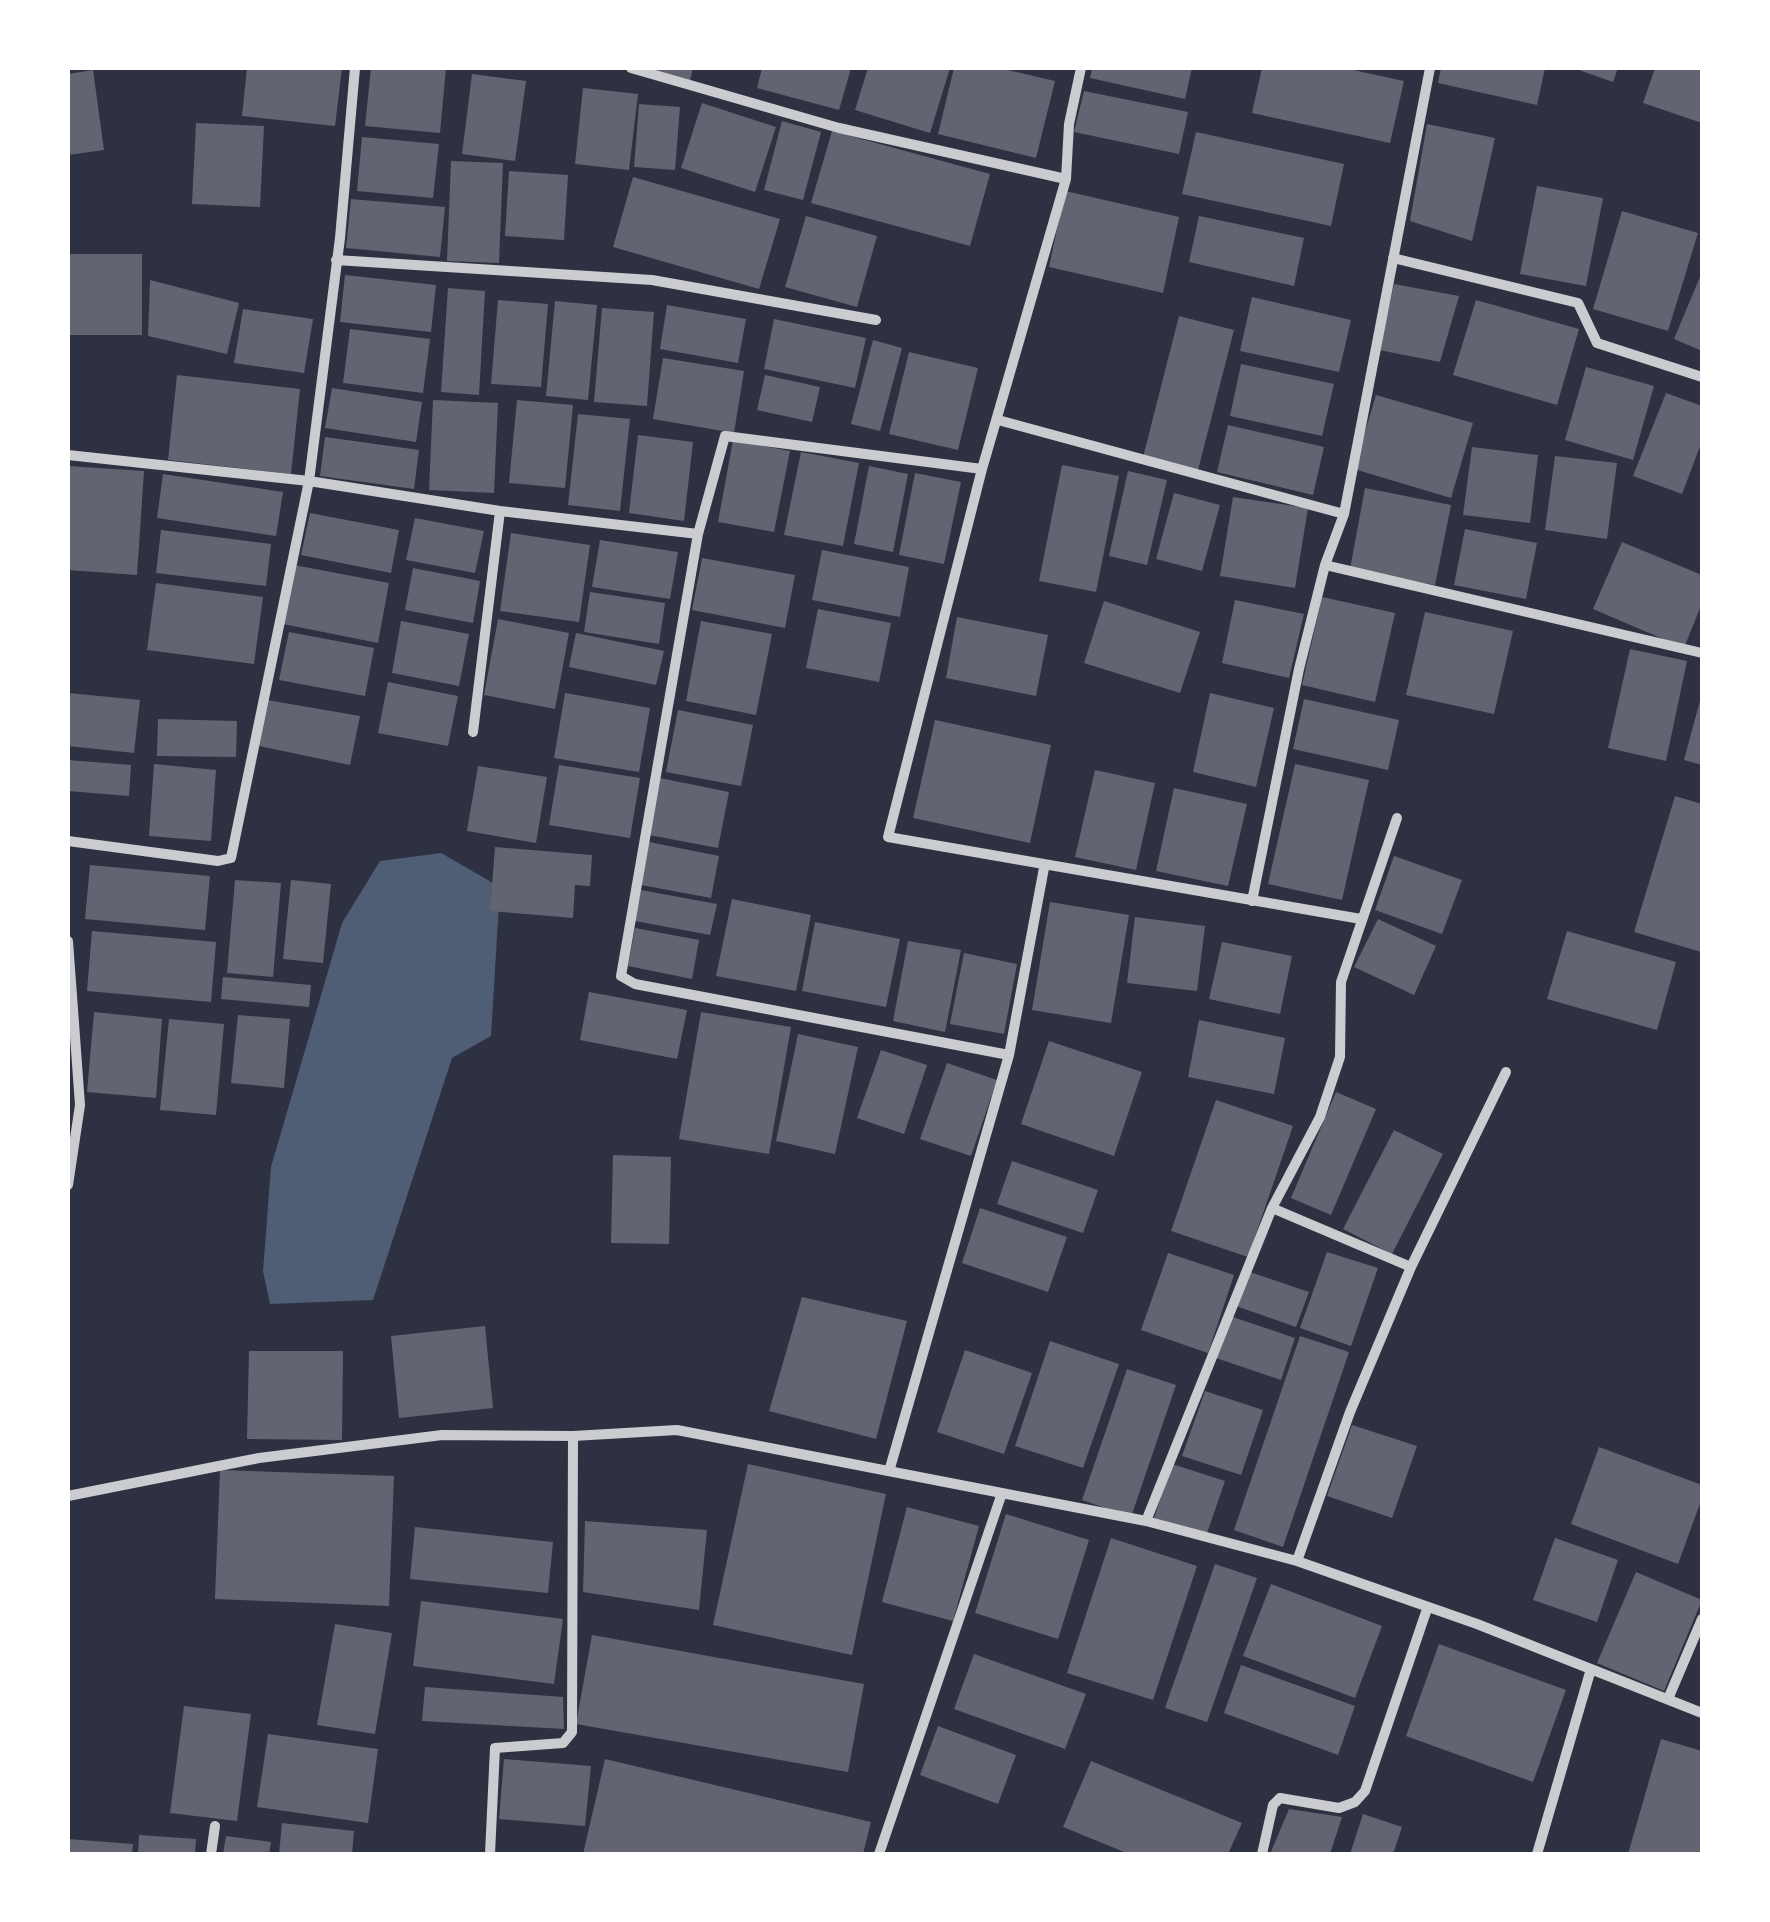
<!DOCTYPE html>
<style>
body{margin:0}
#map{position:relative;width:1770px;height:1922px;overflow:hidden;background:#2d3142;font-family:"Sofia Sans Condensed",sans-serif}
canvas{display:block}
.frame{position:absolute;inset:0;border:70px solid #fff;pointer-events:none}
</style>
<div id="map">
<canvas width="1770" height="1922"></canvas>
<div class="frame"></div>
</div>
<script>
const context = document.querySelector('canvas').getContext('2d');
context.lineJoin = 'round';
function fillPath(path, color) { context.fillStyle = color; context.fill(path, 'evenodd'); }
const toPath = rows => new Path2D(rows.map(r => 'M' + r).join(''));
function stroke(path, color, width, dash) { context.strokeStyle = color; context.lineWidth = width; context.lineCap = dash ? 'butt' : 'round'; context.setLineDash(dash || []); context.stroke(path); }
fillPath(toPath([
 [441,853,500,887,491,1036,452,1058,373,1300,270,1304,263,1271,271,1167,342,923,380,861]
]), '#4f5d75');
fillPath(toPath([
 [247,68,342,68,335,126,242,116],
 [371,68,446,68,440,133,365,126],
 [651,68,693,68,690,81],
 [762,68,851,68,839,110,757,88],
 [868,68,950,68,930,133,855,110],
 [954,68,999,68,1055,81,1036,158,938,134],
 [1092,68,1192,68,1185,99,1090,78],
 [1262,68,1344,68,1404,81,1390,143,1252,113],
 [1441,68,1545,68,1537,105,1438,83],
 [1573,68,1618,68,1613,82],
 [1655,68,1702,68,1702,123,1643,103],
 [93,70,104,150,68,155,68,74],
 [472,74,526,81,515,161,462,154],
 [583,88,638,94,629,170,575,164],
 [1084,91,1188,112,1179,154,1074,132],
 [702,103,776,127,755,192,681,168],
 [639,104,680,107,675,170,634,167],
 [782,121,821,132,803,200,764,190],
 [196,123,264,126,260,207,192,204],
 [1427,124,1495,138,1472,241,1410,221],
 [832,131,990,174,970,246,811,203],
 [1196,132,1344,164,1331,226,1182,194],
 [362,137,439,144,433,198,357,191],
 [451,161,503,163,499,263,447,261],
 [509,171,568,175,564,240,505,236],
 [633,177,780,219,759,289,613,247],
 [1537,186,1603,198,1586,286,1520,274],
 [1065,191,1179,217,1163,293,1049,267],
 [351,199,445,207,440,257,346,248],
 [1622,211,1698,233,1668,331,1593,309],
 [806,216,877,236,857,307,785,287],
 [1199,216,1304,238,1294,286,1189,262],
 [68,254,142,254,142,335,68,335],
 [1702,272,1702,351,1674,339],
 [345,275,436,285,431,332,340,322],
 [150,280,239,303,227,354,148,336],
 [1394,284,1459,296,1440,362,1379,350],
 [448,288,485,291,479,395,441,392],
 [1252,297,1351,320,1339,372,1240,351],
 [498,300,548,304,541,387,491,384],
 [1476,300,1579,329,1557,405,1453,375],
 [555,301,597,305,588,400,546,396],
 [667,305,746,319,738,363,660,349],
 [602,308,654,312,647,406,594,402],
 [243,309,313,319,304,373,234,363],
 [1179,316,1234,330,1197,474,1142,461],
 [774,319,866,338,855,388,764,369],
 [350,329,430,339,423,393,343,383],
 [873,340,902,348,880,431,851,424],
 [909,352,978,368,958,450,889,434],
 [663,358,744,371,734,433,653,419],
 [1241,364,1334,384,1322,436,1230,416],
 [1586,367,1654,386,1633,460,1565,440],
 [177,375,300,389,291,474,168,460],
 [765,375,820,387,812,422,757,410],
 [332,388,422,402,416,442,325,428],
 [1666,393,1702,406,1702,441,1682,494,1633,476],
 [1376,395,1473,423,1451,498,1354,469],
 [433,400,498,403,494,493,429,490],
 [517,400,573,405,565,488,509,483],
 [578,414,630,419,620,511,568,505],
 [1228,425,1324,447,1313,495,1217,472],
 [638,435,693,442,684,521,629,513],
 [325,437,419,450,414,489,320,476],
 [733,440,790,451,774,532,718,522],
 [1472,447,1538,455,1530,523,1463,515],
 [801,452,859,463,843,546,784,535],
 [1555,456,1617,463,1607,539,1545,530],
 [1062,465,1119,476,1096,592,1039,581],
 [68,466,144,471,137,575,68,570],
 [869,466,908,474,893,552,854,544],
 [1128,471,1167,480,1147,565,1109,556],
 [915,473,961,482,944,564,899,555],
 [163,474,283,492,276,536,157,518],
 [1365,488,1451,505,1435,585,1350,569],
 [1174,493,1220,505,1202,571,1156,559],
 [1233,497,1308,508,1295,588,1220,576],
 [310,513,399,530,391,573,301,555],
 [415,518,484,531,475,573,406,560],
 [1465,529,1537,543,1526,599,1454,585],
 [161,530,271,544,266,586,156,573],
 [511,533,590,545,579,622,500,611],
 [600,540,678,552,670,599,592,587],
 [1622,542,1702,575,1702,603,1684,648,1593,609],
 [822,550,909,567,900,617,812,600],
 [702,558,795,575,785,628,692,610],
 [294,565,389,583,378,643,283,624],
 [413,568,480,581,473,623,405,610],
 [156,583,263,597,254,664,147,650],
 [590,592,665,603,659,644,584,632],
 [1322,597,1395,613,1375,702,1302,685],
 [1235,600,1304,614,1289,678,1222,663],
 [1104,601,1200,632,1180,693,1084,663],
 [818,609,891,623,879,682,806,668],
 [1425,612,1513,631,1494,714,1406,695],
 [957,617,1048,635,1036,696,946,678],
 [498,619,569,633,555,709,484,695],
 [401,621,469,634,459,686,392,673],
 [701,621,772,634,756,715,686,701],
 [289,632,374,648,365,696,279,680],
 [576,633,664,651,656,685,569,667],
 [1630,649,1687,661,1666,761,1608,748],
 [388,682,458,696,448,746,378,733],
 [69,693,140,700,134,753,68,746],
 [565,693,650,708,639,772,554,758],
 [1210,693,1274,708,1256,787,1193,772],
 [1701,697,1702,697,1702,765,1684,760],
 [1304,699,1399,720,1388,770,1293,749],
 [267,700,360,716,350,765,259,746],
 [678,710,753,725,741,786,666,772],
 [158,719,237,721,236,757,157,756],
 [935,720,1051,745,1030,843,913,818],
 [68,760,131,765,129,796,68,791],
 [154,764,216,770,211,841,149,836],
 [1295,764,1369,780,1342,900,1268,884],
 [559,765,640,778,630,838,549,825],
 [478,766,547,777,536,843,467,831],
 [1095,770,1155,783,1136,870,1075,857],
 [660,778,729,792,718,848,649,835],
 [1174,788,1247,804,1228,886,1156,871],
 [1675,796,1702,804,1701,952,1634,932],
 [649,842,719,856,711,898,641,885],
 [495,847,592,855,590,886,575,885,573,918,490,911],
 [1394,856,1462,880,1442,934,1375,910],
 [90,865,210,876,205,930,85,919],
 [235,880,281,883,273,977,227,973],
 [291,880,331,884,323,963,283,959],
 [641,890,717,904,710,935,635,921],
 [732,899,811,915,796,991,716,976],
 [1050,902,1129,915,1111,1023,1032,1010],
 [1135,917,1205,926,1197,991,1127,983],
 [1378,919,1436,946,1414,995,1354,967],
 [815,922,900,939,886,1007,802,991],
 [635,928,699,940,692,979,628,966],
 [92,931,216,942,211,1002,87,991],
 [1567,931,1676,962,1657,1030,1547,999],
 [908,941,961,950,945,1032,893,1021],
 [1222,942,1292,956,1280,1014,1209,999],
 [964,953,1017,964,1004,1034,950,1024],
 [223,977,311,985,309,1007,221,999],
 [589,992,687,1010,677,1059,580,1040],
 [94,1012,162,1019,156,1098,87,1092],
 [701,1012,791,1027,769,1154,679,1139],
 [238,1015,290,1019,284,1088,231,1083],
 [169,1019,224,1024,216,1115,160,1110],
 [1199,1020,1285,1038,1274,1094,1188,1077],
 [798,1034,858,1047,835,1154,776,1141],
 [1049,1041,1142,1072,1114,1156,1021,1124],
 [881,1050,927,1065,904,1134,857,1118],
 [947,1063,997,1080,971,1156,920,1139],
 [1336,1092,1376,1109,1331,1215,1291,1198],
 [1216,1100,1293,1126,1248,1257,1171,1231],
 [1394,1130,1443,1154,1392,1254,1343,1229],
 [613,1155,671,1157,669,1244,611,1243],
 [1012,1161,1098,1190,1083,1233,997,1204],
 [980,1208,1067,1237,1048,1292,962,1263],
 [1327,1252,1378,1268,1351,1346,1300,1328],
 [1168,1253,1234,1275,1208,1353,1141,1330],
 [1247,1271,1309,1292,1296,1327,1236,1306],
 [802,1297,907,1321,876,1439,769,1411],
 [1230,1316,1295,1338,1281,1380,1216,1358],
 [485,1326,493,1408,399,1418,391,1336],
 [1300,1336,1349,1352,1283,1547,1234,1530],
 [1050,1341,1119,1364,1083,1468,1015,1446],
 [965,1350,1032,1373,1004,1454,937,1432],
 [249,1351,343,1351,342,1440,247,1439],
 [1127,1369,1176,1385,1131,1517,1082,1500],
 [1205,1391,1263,1410,1241,1475,1182,1456],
 [1352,1425,1417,1446,1392,1518,1327,1496],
 [1599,1447,1702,1485,1702,1498,1678,1564,1571,1524],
 [748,1464,886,1494,852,1655,713,1625],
 [1172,1464,1225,1481,1206,1536,1154,1518],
 [220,1470,394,1476,389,1606,215,1599],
 [907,1507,979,1526,953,1621,882,1602],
 [1006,1514,1089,1540,1058,1639,975,1613],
 [585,1521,707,1530,699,1610,583,1592],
 [415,1527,553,1542,548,1593,410,1579],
 [1111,1538,1197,1566,1153,1700,1067,1673],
 [1555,1538,1618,1560,1597,1622,1533,1600],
 [1215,1564,1257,1578,1207,1722,1165,1708],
 [1636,1572,1702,1600,1664,1691,1597,1663],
 [1271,1584,1382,1626,1355,1698,1243,1656],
 [421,1601,563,1619,554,1684,413,1666],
 [335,1624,392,1633,375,1734,317,1725],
 [592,1635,864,1684,848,1772,576,1724],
 [1439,1644,1566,1690,1533,1782,1406,1736],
 [974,1654,1086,1694,1065,1749,954,1709],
 [1241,1665,1355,1706,1338,1755,1224,1713],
 [425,1687,563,1697,564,1729,422,1721],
 [184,1706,251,1714,237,1821,170,1813],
 [938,1726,1016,1755,998,1804,920,1775],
 [268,1734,378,1749,368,1823,257,1807],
 [1661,1739,1702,1751,1702,1854,1628,1854],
 [504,1759,591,1766,585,1826,499,1819],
 [605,1759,871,1822,863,1854,583,1854],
 [1091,1761,1242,1823,1228,1854,1129,1854,1063,1827],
 [1289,1809,1342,1817,1330,1854,1270,1854],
 [1363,1814,1402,1827,1393,1854,1350,1854],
 [282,1823,354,1831,352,1854,279,1854],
 [139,1835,196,1839,195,1854,138,1854],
 [226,1836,271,1842,269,1854,223,1854],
 [68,1839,133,1844,132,1854,68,1854]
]), '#626471');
stroke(toPath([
 [631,68,839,128,1066,179],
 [1081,68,1069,124,1066,179,982,469,888,837,1361,919],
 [1393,258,1578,303,1597,343,1702,377],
 [336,260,652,280,876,320],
 [998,420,1344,514],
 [68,455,309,481,500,511,698,534],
 [982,469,725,436,698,534,621,976,635,984,1009,1055],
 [1325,565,1702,653],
 [473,732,500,511],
 [68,841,218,861,231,858,309,481,340,238,355,68],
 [1252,901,1299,669,1325,565,1344,514,1430,68],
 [68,941,80,1105,68,1185],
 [1272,1208,1411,1267],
 [890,1468,1009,1055,1044,868],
 [68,1496,259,1458,442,1435,573,1436,677,1430,1146,1521,1297,1561,1477,1624,1702,1713],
 [1146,1521,1272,1208,1320,1117,1340,1057,1341,982,1397,818],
 [1297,1561,1350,1412,1411,1267,1506,1072],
 [1668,1699,1702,1619],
 [211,1854,215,1826],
 [490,1854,495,1748,563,1743,572,1732,573,1436],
 [879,1854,1002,1493],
 [1262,1854,1273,1805,1280,1798,1339,1808,1355,1802,1365,1791,1427,1609],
 [1537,1854,1591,1669]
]), '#caccd0', 10);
</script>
